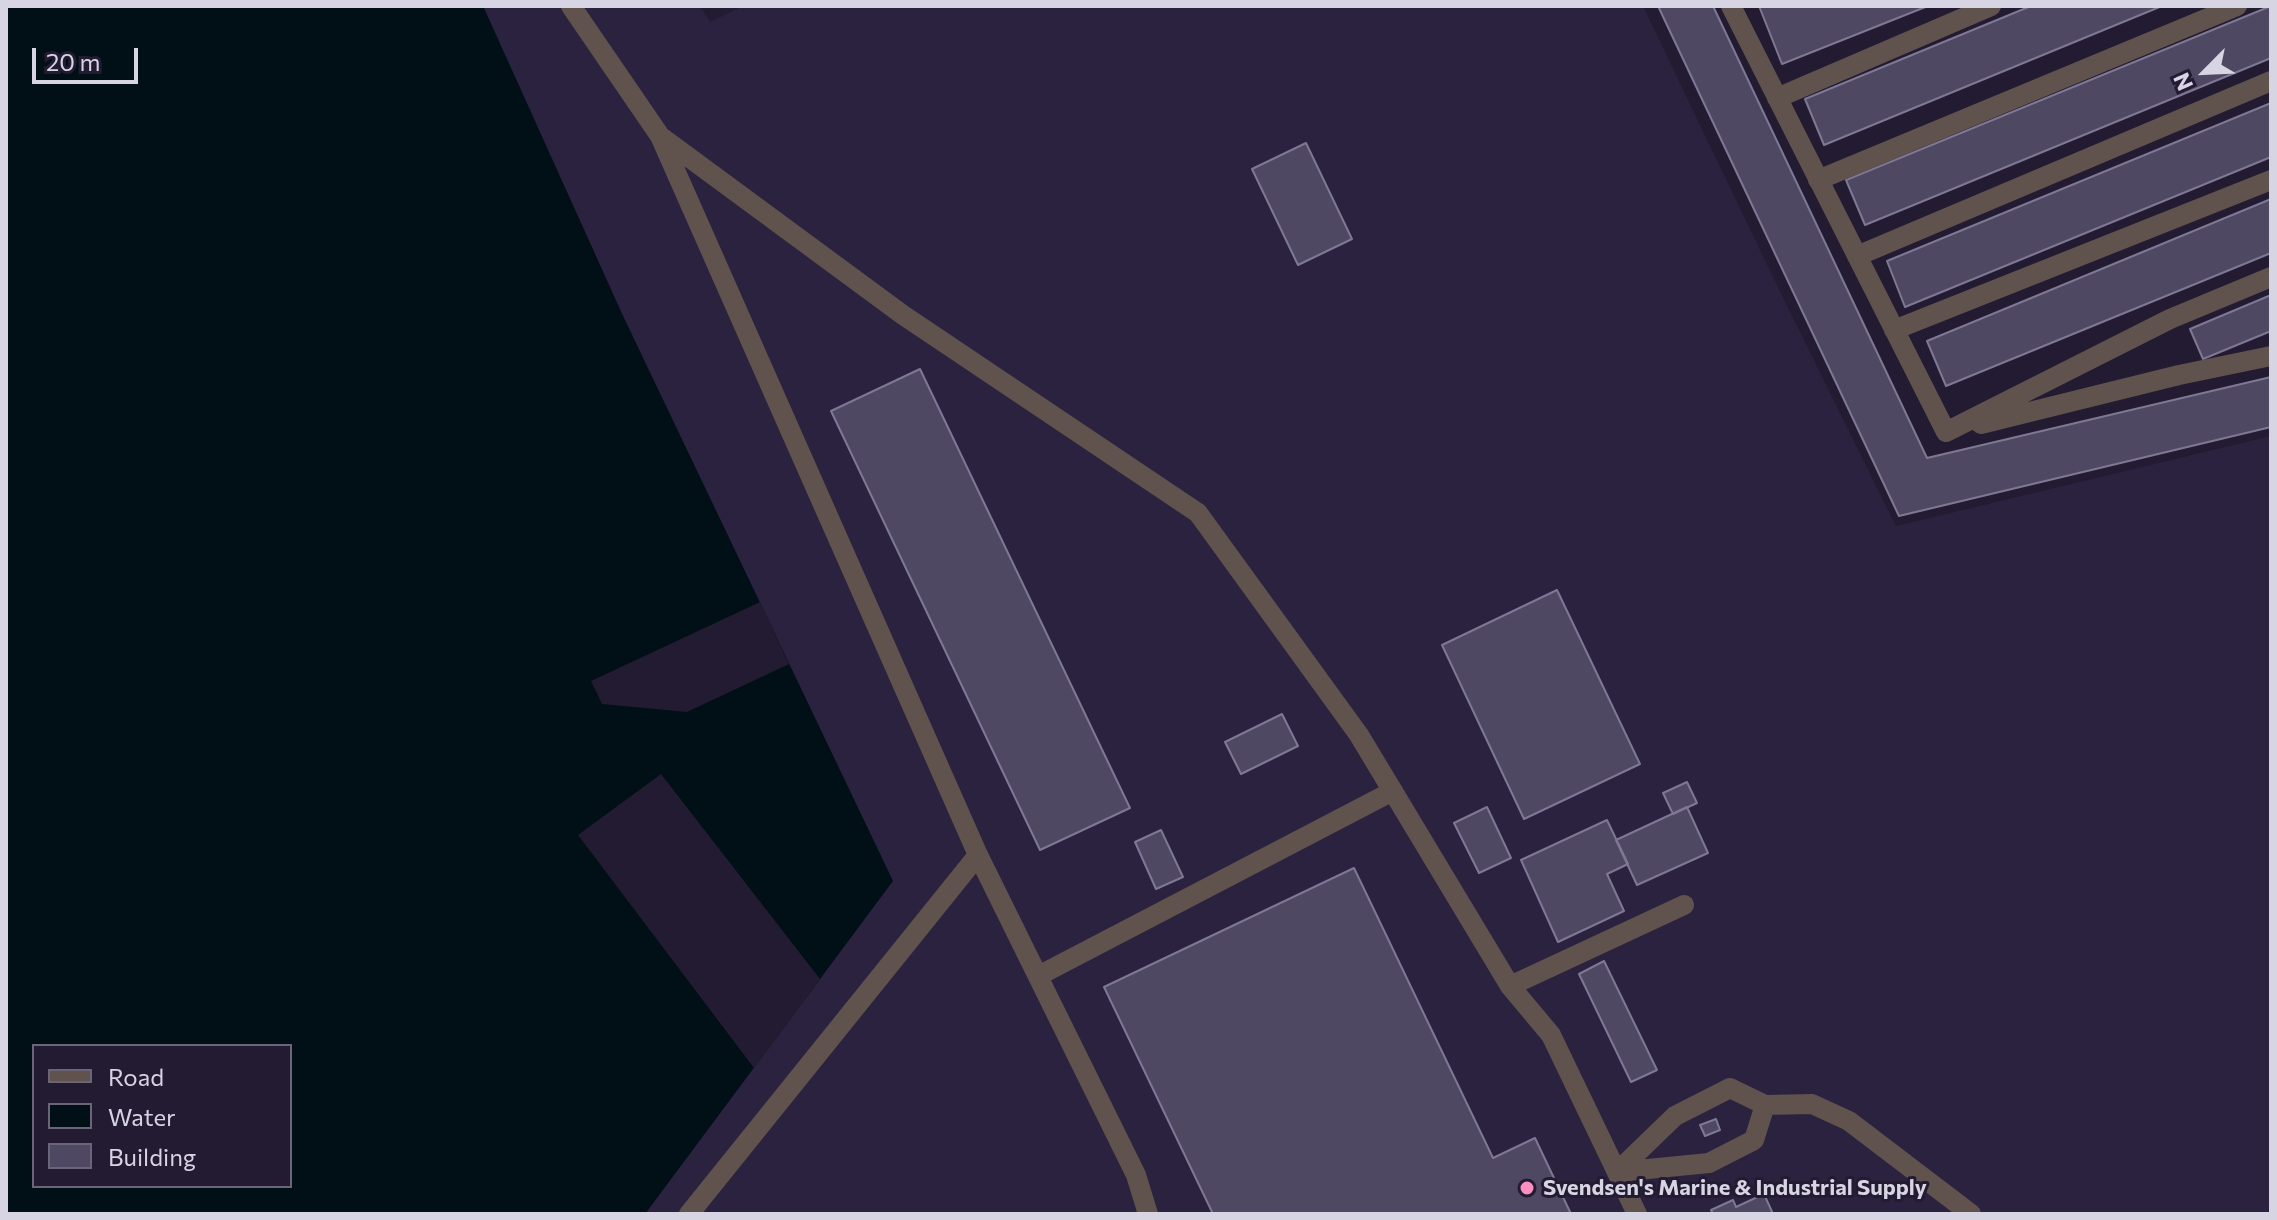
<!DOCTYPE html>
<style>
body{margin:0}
#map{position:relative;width:2277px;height:1220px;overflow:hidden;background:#221b32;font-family:Commissioner,sans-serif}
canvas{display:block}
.frame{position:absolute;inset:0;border:8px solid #d7d4e4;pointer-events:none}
.legend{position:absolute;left:32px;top:1044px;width:260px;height:144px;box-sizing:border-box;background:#221b32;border:2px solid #6a6579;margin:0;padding:10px 14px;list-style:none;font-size:24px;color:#d7d4e4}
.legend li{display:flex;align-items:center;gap:16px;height:40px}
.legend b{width:40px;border:2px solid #6a6579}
.north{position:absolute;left:2165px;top:32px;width:80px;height:80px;-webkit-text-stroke:6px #221b32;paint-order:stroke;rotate:246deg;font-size:22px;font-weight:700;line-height:32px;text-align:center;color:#d7d4e4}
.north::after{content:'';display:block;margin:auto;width:28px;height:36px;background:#d7d4e4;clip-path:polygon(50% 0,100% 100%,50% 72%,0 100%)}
.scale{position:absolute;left:32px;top:48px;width:106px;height:36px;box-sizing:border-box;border:4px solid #d7d4e4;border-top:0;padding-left:10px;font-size:24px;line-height:28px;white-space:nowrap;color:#d7d4e4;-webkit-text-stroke:6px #221b32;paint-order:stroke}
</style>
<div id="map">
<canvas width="2277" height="1220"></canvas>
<div class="frame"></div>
<ul class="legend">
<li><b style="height:10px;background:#60524d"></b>Road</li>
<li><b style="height:22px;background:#010f17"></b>Water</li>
<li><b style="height:22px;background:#4f4863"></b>Building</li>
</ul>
<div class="north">N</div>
<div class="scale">20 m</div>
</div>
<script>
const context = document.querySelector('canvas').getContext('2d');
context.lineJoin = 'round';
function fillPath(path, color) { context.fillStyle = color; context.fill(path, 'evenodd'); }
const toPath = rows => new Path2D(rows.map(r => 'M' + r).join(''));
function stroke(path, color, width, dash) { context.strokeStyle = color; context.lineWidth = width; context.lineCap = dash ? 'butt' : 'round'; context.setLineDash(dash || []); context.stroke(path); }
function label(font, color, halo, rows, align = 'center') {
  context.font = font + ' Commissioner,sans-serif'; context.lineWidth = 6; context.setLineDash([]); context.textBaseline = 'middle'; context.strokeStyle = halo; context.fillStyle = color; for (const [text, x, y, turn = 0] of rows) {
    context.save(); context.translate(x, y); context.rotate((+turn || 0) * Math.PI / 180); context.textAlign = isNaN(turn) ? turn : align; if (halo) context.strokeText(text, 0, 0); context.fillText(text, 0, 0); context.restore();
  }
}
fillPath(toPath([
 [483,6,700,6,710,22,743,6,1643,6,1772,275,1896,526,2271,436,2271,1214,645,1214,892,880,623,316]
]), '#2a223f');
fillPath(toPath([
 [6,6,483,6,623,316,893,881,645,1214,6,1214],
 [34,1046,290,1046,290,1186,34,1186]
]), '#010f17');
fillPath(toPath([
 [760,602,789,664,687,712,602,704,591,681],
 [661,774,820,979,754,1068,578,835]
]), '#221b32');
const building = toPath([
 [1658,6,1713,6,1927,458,2271,377,2271,427,1899,516,1658,6],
 [1759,6,1928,6,1782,64,1759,6],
 [2031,6,2162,6,1824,145,1805,99,2031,6],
 [2271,6,2271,58,1865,225,1846,180,2271,6],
 [2271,103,2271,157,1905,307,1887,261,2271,103],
 [1306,143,1352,239,1298,265,1252,169,1306,143],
 [2271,199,2271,253,1946,386,1927,341,2271,199],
 [2271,295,2271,331,2203,359,2190,329,2271,295],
 [920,369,1130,808,1040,850,831,411,920,369],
 [1557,590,1640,764,1524,819,1442,645,1557,590],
 [1282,714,1298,746,1241,774,1225,742,1282,714],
 [1687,782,1697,803,1673,814,1663,793,1687,782],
 [1487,807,1511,858,1479,873,1454,823,1487,807],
 [1687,807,1708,853,1637,885,1616,840,1687,807],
 [1607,820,1628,864,1607,874,1624,911,1558,942,1521,860,1607,820],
 [1161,830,1183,877,1156,889,1135,842,1161,830],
 [1354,868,1493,1158,1535,1138,1571,1214,1213,1214,1104,987,1354,868],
 [1604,961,1657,1070,1631,1082,1579,974,1604,961],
 [1716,1119,1720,1130,1705,1136,1700,1125,1716,1119],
 [1764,1194,1773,1214,1713,1214,1711,1210,1733,1200,1736,1207,1764,1194]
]);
fillPath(building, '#4f4863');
stroke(building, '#7f7895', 2);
stroke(toPath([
 [571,6,660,136,978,855],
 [1731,6,1946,432],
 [1777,98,1991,6],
 [660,136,903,315,1198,513,1359,735,1510,986,1551,1035,1637,1214],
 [1818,180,2237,6],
 [1857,256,2271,81],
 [1894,330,2271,180],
 [1981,424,2179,375,2271,356],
 [1946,432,2170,319,2271,277],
 [1038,976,1393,791],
 [1510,986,1684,905],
 [1617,1172,1675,1116,1730,1088,1765,1105,1812,1104,1849,1121,1971,1214],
 [1617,1172,1709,1163,1754,1140,1765,1105],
 [689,1214,978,855,1136,1175,1148,1214]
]), '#60524d', 20);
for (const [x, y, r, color] of [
 [1527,1188,8,"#fc8fc1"]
]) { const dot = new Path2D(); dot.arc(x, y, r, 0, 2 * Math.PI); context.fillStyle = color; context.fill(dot); stroke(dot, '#221b32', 3); }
label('bold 22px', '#d7d4e4', '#221b32', [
 ["Svendsen's Marine & Industrial Supply",1543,1188]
], 'left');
</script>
